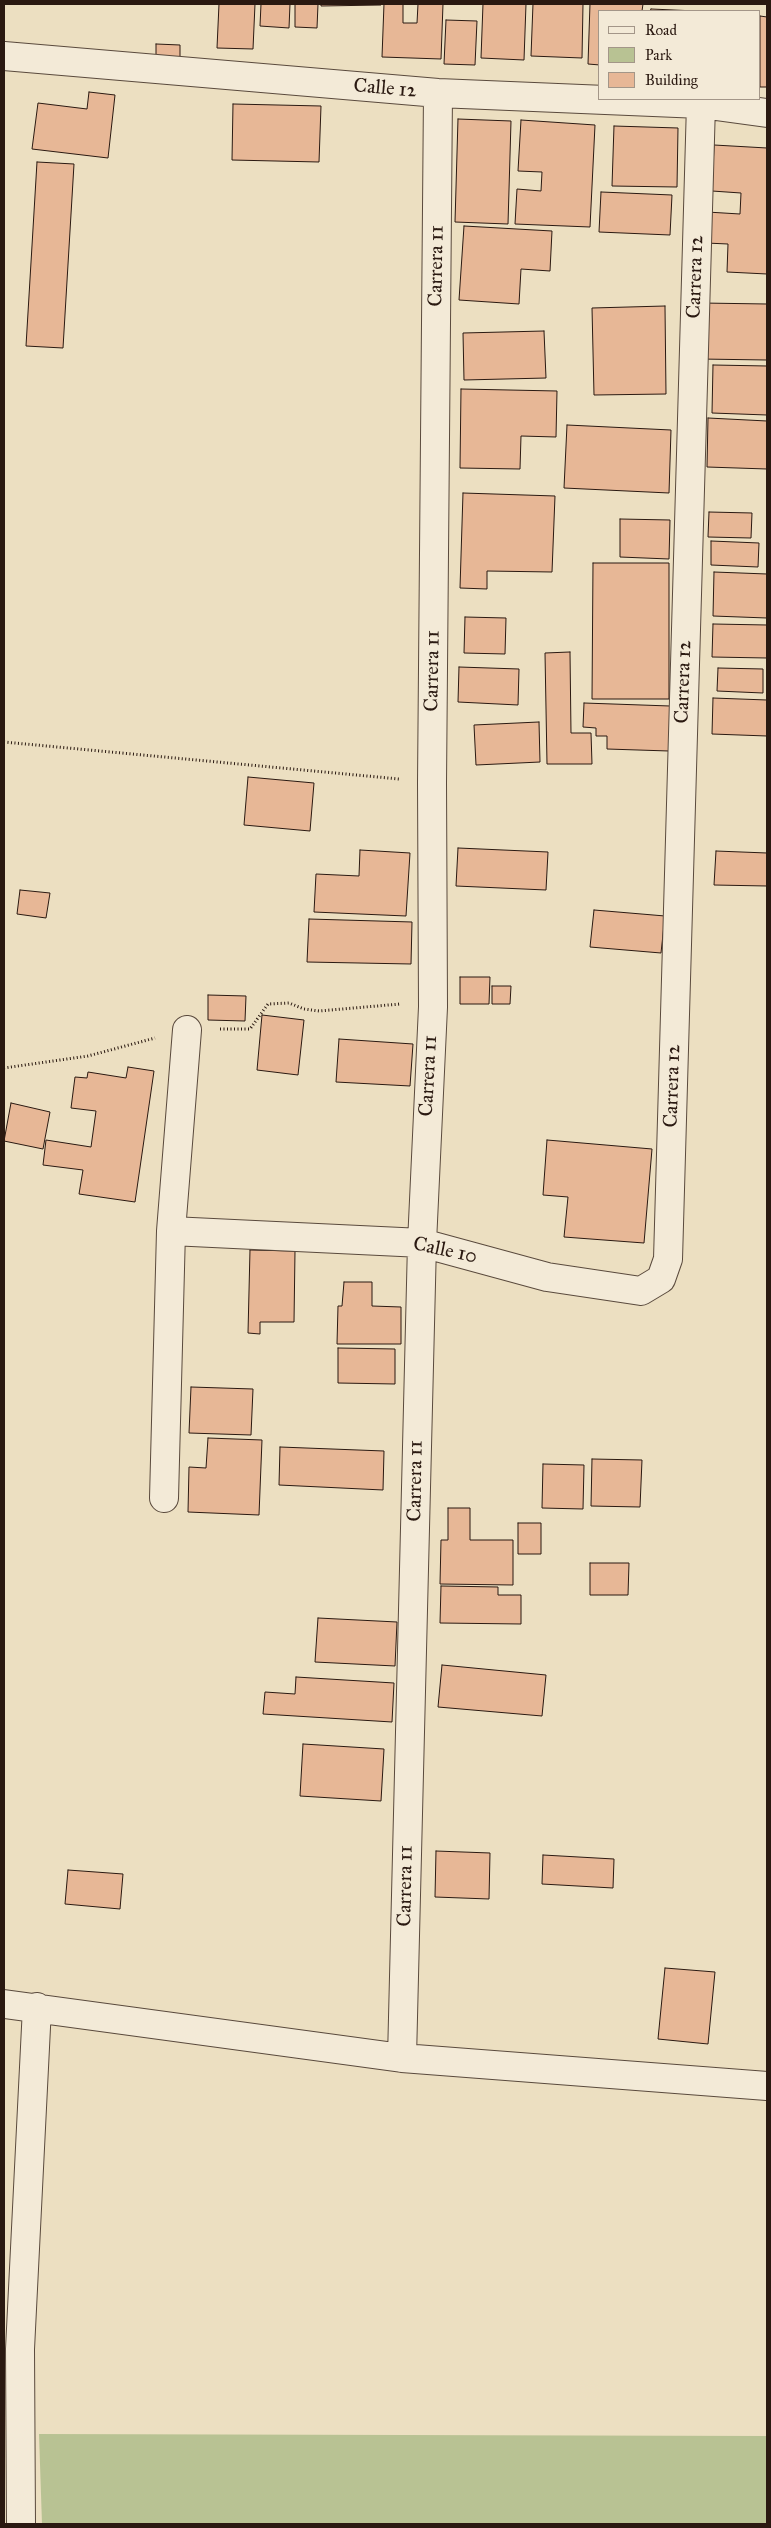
<!DOCTYPE html>
<style>
body{margin:0}
#map{position:relative;width:771px;height:2528px;overflow:hidden;background:#ecdfc1;font-family:"IM FELL Great Primer",serif}
canvas{display:block}
.frame{position:absolute;inset:0;border:5px solid #2a1911;pointer-events:none}
.legend{position:absolute;left:598px;top:10px;width:162px;height:90px;box-sizing:border-box;background:#f3ead7;border:1px solid #a39688;margin:0;padding:6px 9px;list-style:none;font-size:15px;color:#2a1911}
.legend li{display:flex;align-items:center;gap:10px;height:25px}
.legend b{width:25px;border:1px solid #a39688}
</style>
<div id="map">
<canvas width="771" height="2528"></canvas>
<div class="frame"></div>
<ul class="legend">
<li><b style="height:6px;background:#f3ead7"></b>Road</li>
<li><b style="height:14px;background:#b8c293"></b>Park</li>
<li><b style="height:14px;background:#e7b796"></b>Building</li>
</ul>
</div>
<script>
const context = document.querySelector('canvas').getContext('2d');
context.lineJoin = 'round';
function fillPath(path, color) { context.fillStyle = color; context.fill(path, 'evenodd'); }
const toPath = rows => new Path2D(rows.map(r => 'M' + r).join(''));
function stroke(path, color, width, dash) { context.strokeStyle = color; context.lineWidth = width; context.lineCap = dash ? 'butt' : 'round'; context.setLineDash(dash || []); context.stroke(path); }
function label(font, color, halo, rows, align = 'center') {
  context.font = font + ' "IM FELL Great Primer",serif'; context.lineWidth = 4.5; context.setLineDash([]); context.textBaseline = 'middle'; context.strokeStyle = halo; context.fillStyle = color; for (const [text, x, y, turn = 0] of rows) {
    context.save(); context.translate(x, y); context.rotate((+turn || 0) * Math.PI / 180); context.textAlign = isNaN(turn) ? turn : align; if (halo) context.strokeText(text, 0, 0); context.fillText(text, 0, 0); context.restore();
  }
}
fillPath(toPath([
 [39,2434,767,2436,767,2524,42,2524]
]), '#b8c293');
const building = toPath([
 [219,4,255,4,253,49,217,48,219,4],
 [261,4,290,4,289,28,260,26,261,4],
 [295,4,318,4,317,28,295,27,295,4],
 [321,4,381,4,381,5,321,6,321,4],
 [384,4,403,4,403,23,417,23,418,4,443,4,441,59,382,57,384,4],
 [483,4,526,4,524,60,481,58,483,4],
 [533,4,583,4,582,58,531,56,533,4],
 [590,4,643,4,642,11,600,11,600,65,588,64,590,4],
 [651,9,696,11,650,11,651,9],
 [760,16,767,17,767,87,760,87,760,16],
 [446,20,477,21,475,65,444,64,446,20],
 [156,44,180,45,180,62,156,61,156,44],
 [89,92,115,95,108,158,32,149,38,103,87,109,89,92],
 [233,104,321,106,319,162,232,160,233,104],
 [458,119,511,121,508,224,455,222,458,119],
 [521,120,595,125,590,227,515,224,517,189,541,191,542,172,518,171,521,120],
 [614,126,678,128,677,187,612,186,614,126],
 [714,145,767,148,767,274,727,272,728,244,706,243,707,212,740,214,741,193,712,191,714,145],
 [37,162,74,164,63,348,26,346,37,162],
 [601,192,672,195,670,235,599,232,601,192],
 [464,226,552,231,550,271,521,269,519,304,459,300,464,226],
 [701,303,767,304,767,360,700,359,701,303],
 [665,306,666,394,594,395,592,308,665,306],
 [544,331,546,378,464,380,463,333,544,331],
 [713,365,767,366,767,415,712,413,713,365],
 [461,389,557,391,556,437,521,436,520,469,460,468,461,389],
 [708,418,767,421,767,469,707,467,708,418],
 [567,425,671,430,669,493,564,488,567,425],
 [463,493,555,496,552,572,487,571,487,589,460,588,463,493],
 [709,512,752,513,751,538,708,537,709,512],
 [620,519,670,520,669,559,620,557,620,519],
 [711,541,759,543,758,567,711,565,711,541],
 [593,563,669,563,669,699,592,699,593,563],
 [714,572,767,574,767,618,713,616,714,572],
 [465,617,506,618,505,654,464,653,465,617],
 [713,624,767,625,767,658,712,657,713,624],
 [570,652,571,733,591,733,592,764,547,764,545,653,570,652],
 [459,667,519,669,518,705,458,702,459,667],
 [718,668,763,669,763,693,717,691,718,668],
 [713,698,767,700,767,736,712,734,713,698],
 [584,703,670,706,669,751,607,749,607,736,596,736,596,728,583,727,584,703],
 [539,722,540,762,476,765,474,725,539,722],
 [248,777,314,783,310,831,244,825,248,777],
 [458,848,548,852,546,890,456,886,458,848],
 [360,850,410,853,406,916,314,912,316,874,359,876,360,850],
 [716,851,767,853,767,886,714,885,716,851],
 [20,890,50,893,46,918,17,914,20,890],
 [594,910,665,916,661,953,590,947,594,910],
 [309,919,412,922,411,964,307,962,309,919],
 [460,977,490,977,489,1004,460,1004,460,977],
 [492,986,511,986,510,1004,492,1004,492,986],
 [208,995,246,996,245,1021,208,1020,208,995],
 [262,1015,304,1020,298,1075,257,1070,262,1015],
 [339,1039,413,1044,410,1086,336,1082,339,1039],
 [128,1067,154,1071,135,1202,79,1194,83,1170,43,1165,46,1140,91,1147,96,1111,71,1108,75,1077,87,1078,88,1072,126,1078,128,1067],
 [11,1103,50,1112,43,1149,4,1141,11,1103],
 [547,1140,652,1149,644,1243,564,1237,568,1197,543,1195,547,1140],
 [250,1250,295,1251,294,1322,260,1322,260,1334,248,1333,250,1250],
 [344,1282,372,1282,372,1306,401,1307,401,1344,337,1344,338,1306,342,1306,344,1282],
 [338,1348,395,1349,395,1384,338,1383,338,1348],
 [191,1387,253,1389,251,1435,189,1433,191,1387],
 [208,1438,262,1440,259,1515,188,1512,189,1467,206,1468,208,1438],
 [280,1447,384,1451,383,1490,279,1485,280,1447],
 [592,1459,642,1460,640,1507,591,1506,592,1459],
 [543,1464,584,1465,583,1509,542,1508,543,1464],
 [448,1508,470,1508,470,1540,513,1540,513,1585,440,1584,441,1540,448,1540,448,1508],
 [518,1523,541,1523,541,1554,518,1554,518,1523],
 [590,1563,629,1563,628,1595,590,1595,590,1563],
 [441,1586,498,1587,498,1595,521,1595,521,1624,440,1623,441,1586],
 [318,1618,397,1622,395,1666,315,1662,318,1618],
 [442,1665,546,1675,542,1716,438,1707,442,1665],
 [296,1677,394,1683,392,1722,263,1714,265,1692,295,1694,296,1677],
 [303,1744,384,1749,381,1801,300,1796,303,1744],
 [436,1851,490,1853,489,1899,435,1897,436,1851],
 [543,1855,614,1859,613,1888,542,1884,543,1855],
 [68,1870,123,1874,120,1909,65,1904,68,1870],
 [665,1968,715,1972,708,2044,658,2039,665,1968]
]);
fillPath(building, '#e7b796');
stroke(building, '#2a1911', 1);
const minor = toPath([
 [4,56,438,93,701,104,767,113],
 [171,1231,422,1243,547,1277,641,1291,661,1279,668,1259,701,104],
 [164,1498,171,1231,187,1030],
 [4,2004,402,2058,767,2086],
 [402,2058,422,1243,433,1007,432,782,438,93],
 [21,2524,20,2349,37,2007]
]);
stroke(minor, '#5a4a3d', 30);
stroke(toPath([
 [4,742,399,779],
 [220,1029,250,1029,268,1004,289,1003,304,1009,319,1011,400,1004],
 [4,1068,88,1056,155,1038]
]), '#2a1911', 3, [1, 2.5]);
stroke(minor, '#f3ead7', 28);
label('20px', '#2a1911', '#f3ead7', [
 ["Calle 12",385,89,5],
 ["Carrera 11",437,266,-89],
 ["Carrera 12",696,277,-88],
 ["Carrera 11",433,671,-89],
 ["Carrera 12",684,682,-88],
 ["Carrera 11",429,1076,-87],
 ["Carrera 12",673,1086,-88],
 ["Calle 10",445,1251,12],
 ["Carrera 11",416,1481,-89],
 ["Carrera 11",406,1886,-89]
]);
</script>
